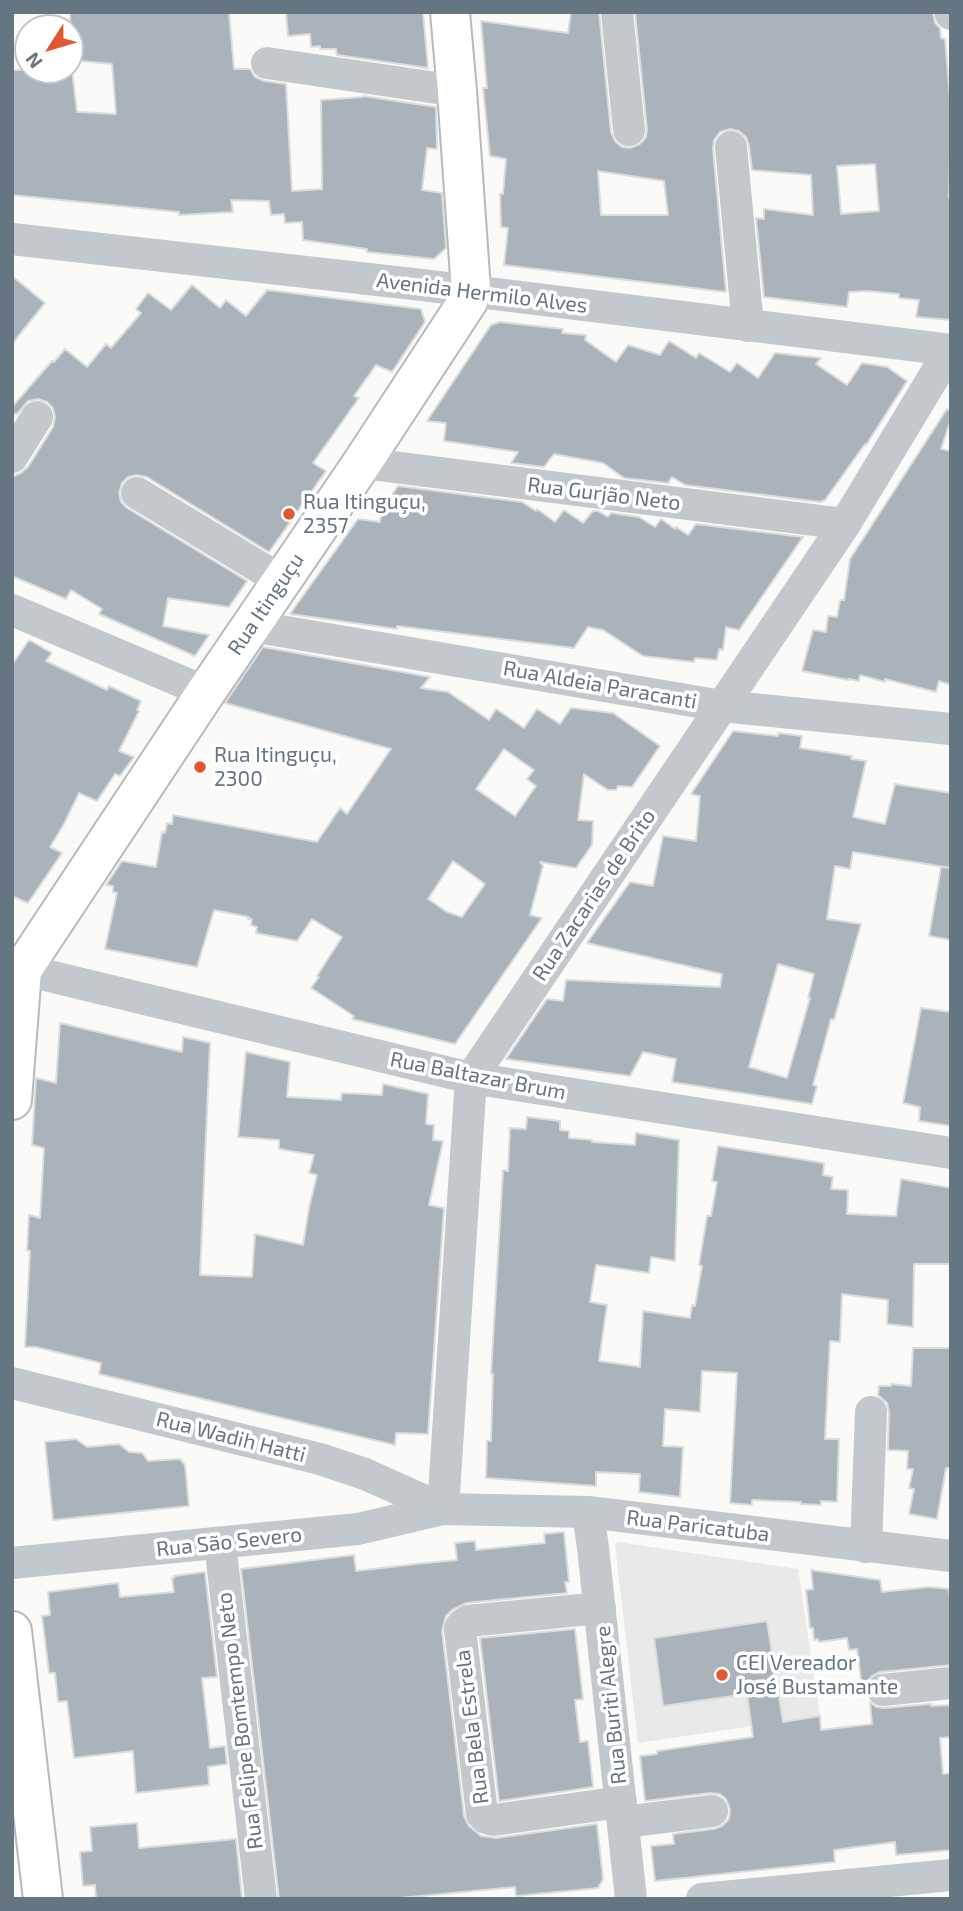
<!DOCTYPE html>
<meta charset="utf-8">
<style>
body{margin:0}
#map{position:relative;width:963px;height:1911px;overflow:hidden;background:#fafaf8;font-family:"Exo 2",sans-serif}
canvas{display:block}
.frame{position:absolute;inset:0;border:14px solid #657683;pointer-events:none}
.north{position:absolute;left:14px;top:14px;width:70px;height:70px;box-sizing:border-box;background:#fff;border:2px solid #c1c8cd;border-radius:50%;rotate:233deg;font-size:19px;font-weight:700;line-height:28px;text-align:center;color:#657683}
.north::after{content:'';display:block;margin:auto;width:24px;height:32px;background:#e4572e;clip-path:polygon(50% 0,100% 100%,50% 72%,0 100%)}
</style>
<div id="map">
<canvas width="963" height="1911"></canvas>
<div class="frame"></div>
<div class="north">N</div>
</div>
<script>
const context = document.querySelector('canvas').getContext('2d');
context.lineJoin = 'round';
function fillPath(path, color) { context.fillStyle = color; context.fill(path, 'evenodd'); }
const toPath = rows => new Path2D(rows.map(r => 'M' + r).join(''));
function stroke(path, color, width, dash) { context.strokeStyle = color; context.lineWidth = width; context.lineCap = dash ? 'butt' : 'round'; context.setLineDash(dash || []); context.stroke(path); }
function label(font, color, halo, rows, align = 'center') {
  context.font = font + ' "Exo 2",sans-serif'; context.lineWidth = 7; context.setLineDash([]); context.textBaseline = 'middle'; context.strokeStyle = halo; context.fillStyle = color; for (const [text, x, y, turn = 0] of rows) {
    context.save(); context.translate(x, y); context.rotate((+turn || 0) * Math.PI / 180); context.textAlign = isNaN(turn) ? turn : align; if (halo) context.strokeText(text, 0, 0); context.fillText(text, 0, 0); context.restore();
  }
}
fillPath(toPath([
 [618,1542,798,1569,820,1716,638,1743,615,1545]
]), '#e8e9e9');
const building = toPath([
 [70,12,229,12,234,69,250,69,255,77,264,81,286,84,292,191,322,189,321,100,363,97,363,96,436,107,437,149,427,148,422,190,442,193,446,248,434,259,367,252,367,249,303,240,302,222,285,223,284,214,271,215,269,201,231,200,233,212,179,215,179,212,12,195,12,70,72,70,77,112,116,114,112,64,70,60,70,12],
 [286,12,423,12,428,68,337,55,336,49,320,49,320,46,311,47,310,34,288,36,286,12],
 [571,12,599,12,611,132,615,141,622,147,630,148,640,144,646,137,647,129,635,12,933,12,935,23,940,28,941,38,945,39,951,111,949,198,951,198,951,320,916,317,919,300,899,298,899,294,867,291,849,292,847,307,764,297,756,218,764,219,764,209,813,215,811,175,752,170,749,145,746,137,739,131,730,129,720,132,714,140,713,149,726,292,504,265,508,228,501,227,500,194,503,194,506,159,490,156,483,88,487,88,481,21,568,33,571,12],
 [875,164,879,211,841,214,837,166,875,164],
 [598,171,664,181,668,215,601,215,598,171],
 [12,276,45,303,12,344,12,276],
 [192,285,220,308,226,300,246,316,267,290,421,309,425,322,392,372,376,365,354,396,359,398,313,463,326,471,269,552,147,477,137,475,128,477,122,483,119,493,121,502,127,508,247,581,229,607,168,598,163,626,209,635,195,656,99,614,102,609,71,590,66,599,12,576,12,477,21,473,28,467,53,427,55,417,53,408,47,402,38,399,28,401,17,414,12,413,12,407,52,361,54,362,65,349,87,367,106,344,111,348,141,313,136,309,148,293,171,310,192,285],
 [500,322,563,329,562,333,586,335,585,340,616,362,628,345,660,355,669,341,696,358,699,353,730,372,737,363,758,378,775,353,821,358,816,364,847,385,862,363,887,367,907,381,866,445,865,444,825,500,820,502,685,485,672,477,668,483,624,478,603,463,554,454,544,467,511,463,518,452,444,441,446,423,427,421,491,325,500,322],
 [947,409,951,411,951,419,941,449,951,451,951,685,939,681,936,692,885,679,885,682,860,675,859,681,849,679,849,680,802,671,813,630,826,632,828,616,837,617,840,600,844,600,850,559,947,409],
 [398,486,522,502,536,511,537,509,555,522,564,510,583,523,593,511,598,511,608,517,611,513,639,517,655,527,661,519,675,529,676,527,688,535,696,524,803,537,739,630,726,627,723,650,719,649,717,660,695,658,694,662,643,656,603,630,588,627,574,648,397,626,397,629,290,614,358,519,380,522,382,510,398,486],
 [29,640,52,653,46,661,107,690,109,686,141,701,137,710,139,711,119,751,134,757,120,776,115,774,97,801,79,793,64,824,50,847,62,853,28,903,12,896,12,665,29,640],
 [263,647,430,677,421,688,448,692,489,720,496,709,524,728,537,709,560,724,571,708,613,713,660,746,632,787,618,786,616,790,608,790,584,774,578,820,593,821,592,845,576,868,540,862,543,866,530,915,542,918,455,1044,352,1019,354,1016,311,988,319,977,317,976,342,937,312,919,297,941,256,933,257,927,251,925,252,919,248,919,249,917,214,910,197,967,105,949,117,893,113,892,113,886,106,885,122,861,156,867,162,832,165,833,167,823,172,824,173,815,317,842,340,808,347,814,391,749,225,703,263,647],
 [504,749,534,770,527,779,536,786,515,816,476,789,504,749],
 [453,861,485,884,462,917,447,912,428,899,453,861],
 [733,731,778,736,778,733,802,736,800,748,852,756,851,759,866,761,853,817,885,824,895,784,951,793,951,868,853,852,850,869,835,866,827,919,861,924,834,1020,831,1019,813,1085,817,1086,812,1104,672,1082,676,1059,643,1052,630,1076,506,1059,547,999,563,1001,566,980,720,987,722,974,587,943,630,882,653,886,663,836,696,841,700,796,691,794,733,731],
 [778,964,814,974,808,998,810,998,787,1078,749,1067,778,964],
 [941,867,951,868,951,940,929,936,941,867],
 [921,1008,951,1012,951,1126,919,1121,920,1107,903,1103,921,1008],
 [60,1023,182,1052,183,1037,210,1043,200,1275,252,1277,255,1234,303,1245,309,1208,317,1175,309,1173,314,1155,279,1149,279,1140,238,1137,246,1052,290,1062,287,1097,341,1100,342,1093,382,1095,383,1084,428,1094,426,1124,434,1125,433,1140,443,1141,429,1205,444,1208,428,1434,396,1433,395,1445,99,1374,101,1363,36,1347,25,1347,30,1251,27,1250,29,1215,40,1218,44,1148,32,1145,36,1078,56,1083,60,1023],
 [527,1117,560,1121,560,1130,569,1131,569,1138,592,1140,592,1142,635,1145,636,1133,679,1140,675,1261,651,1257,649,1273,596,1265,590,1302,607,1305,599,1361,640,1367,643,1311,690,1318,692,1305,695,1306,702,1266,699,1265,707,1216,711,1216,717,1182,712,1181,718,1146,824,1163,823,1175,833,1177,831,1189,848,1190,847,1214,896,1216,901,1179,951,1188,951,1264,914,1264,913,1327,887,1324,888,1300,842,1294,840,1342,830,1341,825,1439,839,1439,837,1502,821,1501,821,1505,800,1504,801,1502,752,1500,752,1505,730,1503,737,1373,702,1371,700,1412,665,1409,663,1446,683,1447,680,1497,639,1492,640,1474,596,1472,596,1486,486,1478,487,1441,491,1441,493,1374,491,1374,503,1170,508,1171,510,1128,526,1129,527,1117],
 [913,1348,951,1348,950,1468,946,1468,937,1519,909,1514,914,1489,909,1488,913,1469,907,1469,908,1451,888,1450,889,1412,887,1403,878,1395,879,1386,891,1386,891,1384,911,1386,913,1348],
 [76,1439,87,1447,119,1444,129,1452,142,1453,148,1461,180,1459,185,1465,189,1506,53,1520,45,1442,76,1439],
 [564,1532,569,1582,565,1582,567,1593,466,1603,452,1610,446,1616,442,1631,464,1816,469,1826,481,1836,496,1838,597,1824,603,1879,598,1888,516,1896,515,1887,389,1899,279,1899,241,1569,354,1555,356,1571,416,1564,457,1560,455,1543,475,1541,476,1550,545,1543,544,1534,564,1532],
 [811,1570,880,1580,882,1592,929,1587,949,1589,951,1607,951,1665,880,1672,872,1676,867,1682,865,1687,862,1687,857,1649,849,1650,847,1638,819,1642,818,1639,814,1640,813,1628,810,1628,806,1590,813,1589,811,1570],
 [205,1572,217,1677,202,1678,210,1748,225,1746,227,1764,208,1767,209,1785,136,1793,133,1751,74,1758,67,1701,58,1702,55,1673,49,1673,42,1616,50,1615,48,1592,118,1583,120,1597,174,1592,172,1578,174,1578,174,1576,205,1572],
 [767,1621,783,1722,820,1716,821,1730,872,1724,870,1702,876,1707,884,1708,931,1704,931,1706,951,1705,951,1737,940,1738,943,1774,951,1773,951,1850,896,1855,895,1842,834,1850,835,1862,655,1881,651,1846,674,1844,673,1834,714,1829,722,1826,729,1819,730,1809,726,1799,720,1794,710,1793,645,1801,640,1756,657,1754,657,1751,753,1737,747,1694,663,1706,654,1638,767,1621],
 [575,1629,583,1699,575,1700,580,1742,588,1741,593,1787,499,1801,480,1638,575,1629],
 [137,1823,139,1848,236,1839,242,1899,96,1899,95,1885,83,1886,80,1852,92,1851,90,1827,137,1823]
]);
fillPath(building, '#aab3b9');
stroke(building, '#dcdcda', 2);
const major = toPath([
 [12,1100,22,970,206,692,362,463,468,301,471,291,468,247,457,91,450,12],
 [12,1631,43,1899]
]);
stroke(major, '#b5babe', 42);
stroke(toPath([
 [617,12,629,130],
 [951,12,951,14],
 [267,63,457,91],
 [731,147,748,326],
 [12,239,422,285,951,350],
 [12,457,37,417],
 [362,463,845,524],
 [137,493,282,581],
 [12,610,206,692],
 [251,626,722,706,951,729],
 [12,967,471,1078,951,1153],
 [12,1383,320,1459,365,1474,443,1509],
 [443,1509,471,1078,845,524,950,350],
 [588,1512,593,1548,631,1899],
 [220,1543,261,1899],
 [866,1547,871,1412],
 [12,1563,358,1529,443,1509,588,1512,951,1556],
 [600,1608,468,1621,462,1625,460,1629,482,1814,486,1818,494,1820,621,1802],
 [883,1690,951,1683],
 [624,1822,712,1811],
 [702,1899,951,1875]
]), '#c3c8cc', 32);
stroke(major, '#fff', 38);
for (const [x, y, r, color] of [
 [289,514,7,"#e4572e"],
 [200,767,7,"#e4572e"],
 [722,1675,7,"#e4572e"]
]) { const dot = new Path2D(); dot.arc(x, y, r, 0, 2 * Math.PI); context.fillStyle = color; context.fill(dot); stroke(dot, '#fff', 2.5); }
label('21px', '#657683', '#fff', [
 ["Avenida Hermilo Alves",482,293,7],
 ["Rua Gurjão Neto",604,494,7],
 ["Rua Itinguçu",266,604,-56],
 ["Rua Aldeia Paracanti",600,685,10],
 ["Rua Zacarias de Brito",594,895,-56],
 ["Rua Baltazar Brum",478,1076,11],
 ["Rua Wadih Hatti",231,1437,14],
 ["Rua Paricatuba",698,1526,7],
 ["Rua São Severo",229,1542,-6],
 ["Rua Buriti Alegre",611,1705,-96],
 ["Rua Felipe Bomtempo Neto",240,1721,-97],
 ["Rua Bela Estrela",472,1727,-97]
]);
label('21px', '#657683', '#fff', [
 ["Rua Itinguçu,",303,502],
 ["2357",303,526],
 ["Rua Itinguçu,",214,755],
 ["2300",214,779],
 ["CEI Vereador",736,1663],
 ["José Bustamante",736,1687]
], 'left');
</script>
